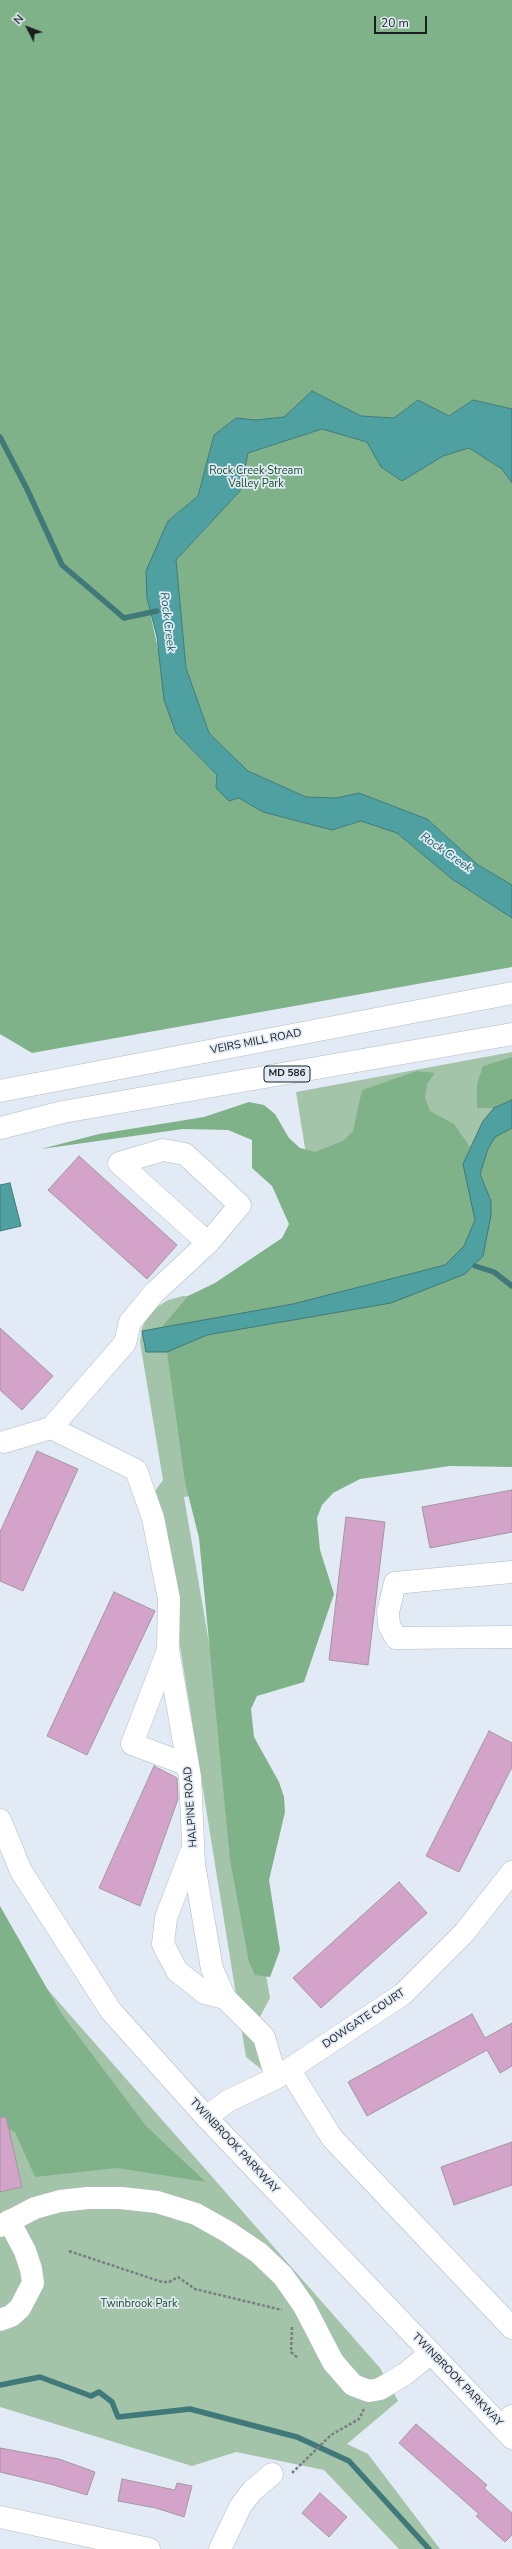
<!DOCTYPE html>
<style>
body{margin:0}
#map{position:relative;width:512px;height:2549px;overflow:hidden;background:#e2ebf5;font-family:"Nunito Sans",sans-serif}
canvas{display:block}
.north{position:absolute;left:8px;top:8px;width:40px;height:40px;-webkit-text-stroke:3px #e2ebf5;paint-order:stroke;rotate:312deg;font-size:11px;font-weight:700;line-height:16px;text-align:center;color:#1a1d20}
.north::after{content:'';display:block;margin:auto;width:14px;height:18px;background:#1a1d20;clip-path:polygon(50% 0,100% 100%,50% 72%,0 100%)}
.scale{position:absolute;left:374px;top:16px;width:53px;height:18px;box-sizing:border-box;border:2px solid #1a1d20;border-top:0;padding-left:5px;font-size:12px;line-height:14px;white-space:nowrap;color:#1a1d20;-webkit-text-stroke:3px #e2ebf5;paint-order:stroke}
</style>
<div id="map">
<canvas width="512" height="2549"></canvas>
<div class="north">N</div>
<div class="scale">20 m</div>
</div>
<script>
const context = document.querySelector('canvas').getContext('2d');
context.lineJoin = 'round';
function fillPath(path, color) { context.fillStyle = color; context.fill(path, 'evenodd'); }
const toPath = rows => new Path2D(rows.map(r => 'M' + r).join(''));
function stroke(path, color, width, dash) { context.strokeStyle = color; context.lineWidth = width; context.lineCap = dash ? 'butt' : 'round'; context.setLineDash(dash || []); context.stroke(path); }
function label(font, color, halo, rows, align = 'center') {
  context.font = font + ' "Nunito Sans",sans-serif'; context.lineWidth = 3.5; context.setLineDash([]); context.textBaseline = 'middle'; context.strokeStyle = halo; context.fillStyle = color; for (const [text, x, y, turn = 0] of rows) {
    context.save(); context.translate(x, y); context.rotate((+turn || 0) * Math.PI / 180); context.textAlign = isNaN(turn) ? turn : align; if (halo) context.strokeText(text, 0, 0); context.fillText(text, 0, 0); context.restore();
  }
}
fillPath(toPath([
 [512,1052,512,1450,184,1497,270,1998,251,2034,267,2074,246,2057,155,1491,163,1480,140,1342,142,1328,147,1317,157,1307,168,1300,183,1296,262,1294,323,1261,296,1092],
 [0,1927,20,1958,380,2368,398,2401,347,2444,368,2454,440,2549,399,2549,324,2470,236,2452,192,2466,0,2407]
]), '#a4c4a9');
fillPath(toPath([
 [0,0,512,0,512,409,473,400,449,416,418,400,394,418,361,416,312,391,284,417,256,420,236,418,214,435,198,496,168,521,147,598,176,733,217,775,216,788,229,801,239,798,263,812,332,830,361,821,397,833,452,879,512,918,512,967,32,1053,0,1034],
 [322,429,368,442,381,466,402,481,443,456,469,448,502,469,512,483,512,885,478,865,427,819,359,793,336,798,306,797,248,771,209,733,186,668,176,560,240,491,248,453],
 [512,1057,512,1100,494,1108,477,1108,477,1084,483,1066],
 [417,1071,435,1073,427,1084,425,1098,430,1111,454,1124,470,1147,463,1164,475,1219,464,1246,445,1265,293,1304,206,1321,162,1327,188,1296,215,1283,282,1238,289,1224,272,1186,252,1168,252,1140,228,1130,183,1129,41,1149,99,1134,204,1117,249,1102,264,1105,275,1114,289,1138,300,1148,315,1152,343,1141,353,1131,362,1090],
 [512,1128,512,1467,450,1466,374,1477,360,1479,333,1493,322,1505,317,1518,320,1550,334,1594,304,1682,257,1696,251,1709,254,1737,279,1782,284,1797,285,1812,269,1880,280,1950,270,1977,255,1975,249,1962,230,1860,199,1538,185,1482,167,1352,207,1335,391,1303,465,1274,486,1243,491,1201,480,1174,488,1149,495,1136],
 [0,1906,61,2013,146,2126,206,2182,117,2168,35,2177,15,2132,0,2126]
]), '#80b289');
const water = toPath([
 [312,391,361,416,394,418,418,400,449,416,473,400,512,409,512,483,502,469,469,448,443,456,402,481,381,467,367,442,322,429,248,453,240,491,176,560,186,668,209,733,248,771,306,797,336,798,359,793,427,819,478,865,512,885,512,918,452,879,397,833,361,821,332,830,263,812,239,798,229,801,216,788,217,775,176,733,164,700,157,637,147,598,146,571,168,521,198,496,214,435,236,418,256,420,284,417,312,391],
 [512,1100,512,1128,495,1137,488,1149,480,1174,491,1201,491,1215,483,1256,465,1274,391,1303,207,1335,167,1352,146,1352,142,1331,293,1304,445,1265,464,1246,475,1220,463,1164,483,1121,494,1108,512,1100],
 [10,1183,21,1226,0,1231,0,1185,10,1183]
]);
fillPath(water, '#4fa0a0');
stroke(water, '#3f797a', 1);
stroke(toPath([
 [0,437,27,489,62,565,124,618,157,611],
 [475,1266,494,1272,512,1286],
 [0,2385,40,2377,91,2396,99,2392,112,2402,118,2417,190,2409,297,2437,349,2461,429,2549]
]), '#3f797a', 5.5);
const building = toPath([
 [79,1156,177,1245,147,1279,48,1190,79,1156],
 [0,1328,53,1376,22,1410,0,1390,0,1328],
 [37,1451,78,1469,23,1591,0,1581,0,1532,37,1451],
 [512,1490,512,1532,430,1548,422,1507,512,1490],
 [346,1517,385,1522,368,1665,329,1660,346,1517],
 [114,1592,155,1611,87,1755,47,1736,114,1592],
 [489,1731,512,1743,512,1767,459,1872,426,1856,489,1731],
 [154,1766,177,1778,178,1799,140,1906,99,1888,154,1766],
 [399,1882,427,1913,321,2008,293,1978,399,1882],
 [472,2014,485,2038,512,2023,512,2066,500,2073,487,2050,367,2116,348,2082,472,2014],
 [0,2117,6,2117,22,2187,0,2192,0,2117],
 [512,2142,512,2185,454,2205,441,2167,512,2142],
 [416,2424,487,2485,484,2488,512,2513,512,2535,505,2542,476,2516,479,2514,399,2443,416,2424],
 [0,2448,59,2459,95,2472,87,2495,50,2484,0,2472,0,2448],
 [122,2479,175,2490,177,2483,192,2486,184,2517,156,2508,118,2501,122,2479],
 [320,2493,347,2517,329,2537,302,2513,320,2493]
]);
fillPath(building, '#d4a3ca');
stroke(building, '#a2979f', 1);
const minor = toPath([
 [51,1428,136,1470,153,1518,169,1599,168,1650,190,1777,194,1864,212,1969,225,1998,264,2037,276,2078],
 [4,1442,51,1428,125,1343,130,1322,154,1293,208,1243,119,1163,163,1150,185,1154,240,1205,208,1243],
 [512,1572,395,1583,388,1612,389,1625,396,1638,512,1637],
 [168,1650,132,1744,188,1765],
 [191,1852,166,1918,163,1944,177,1971,205,1993,225,1998],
 [289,2069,332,2138,512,2328],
 [206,2117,228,2101,276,2078,403,1994,464,1933,512,1872],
 [0,2226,35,2208,60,2201,88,2198,121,2198,157,2202,196,2214,228,2232,259,2253,283,2276,304,2306,333,2362,353,2385,369,2391,380,2389,405,2374,431,2353],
 [0,2320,11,2316,20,2308,33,2283,31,2269,25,2251,9,2221],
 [502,2427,512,2416],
 [0,2517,149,2549],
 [220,2549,240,2507,252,2491,272,2474]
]);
const major = toPath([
 [0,1091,512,993],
 [0,1128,63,1112,512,1034],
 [0,1820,21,1871,111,2011,206,2117,512,2438]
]);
stroke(minor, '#b1bbc3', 23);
stroke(major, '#b1bbc3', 23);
stroke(toPath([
 [69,2251,162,2282,169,2282,178,2277,195,2289,282,2310],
 [292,2327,291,2352,298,2358],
 [292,2473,331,2435,359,2419,364,2409]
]), '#787e84', 2.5, [3, 2]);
stroke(minor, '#fff', 22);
stroke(major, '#fff', 22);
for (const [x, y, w] of [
 [287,1074,46]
]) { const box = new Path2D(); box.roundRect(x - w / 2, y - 8, w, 16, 3); context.fillStyle = '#e2ebf5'; context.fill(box); stroke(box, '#1a1d20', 1); }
label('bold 10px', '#1a1d20', null, [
 ["MD 586",287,1074]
]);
label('11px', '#184f28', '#e2ebf5', [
 ["Rock Creek Stream",256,471],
 ["Valley Park",256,484],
 ["Twinbrook Park",139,2304]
]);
label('11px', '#1a1d20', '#e2ebf5', [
 ["VEIRS MILL ROAD",256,1042,-11],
 ["HALPINE ROAD",191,1807,-94],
 ["DOWGATE COURT",364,2019,-34],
 ["TWINBROOK PARKWAY",234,2146,47],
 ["TWINBROOK PARKWAY",457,2380,46]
]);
label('italic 12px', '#1f6262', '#e2ebf5', [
 ["Rock Creek",167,622,83],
 ["Rock Creek",446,853,35]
]);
</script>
